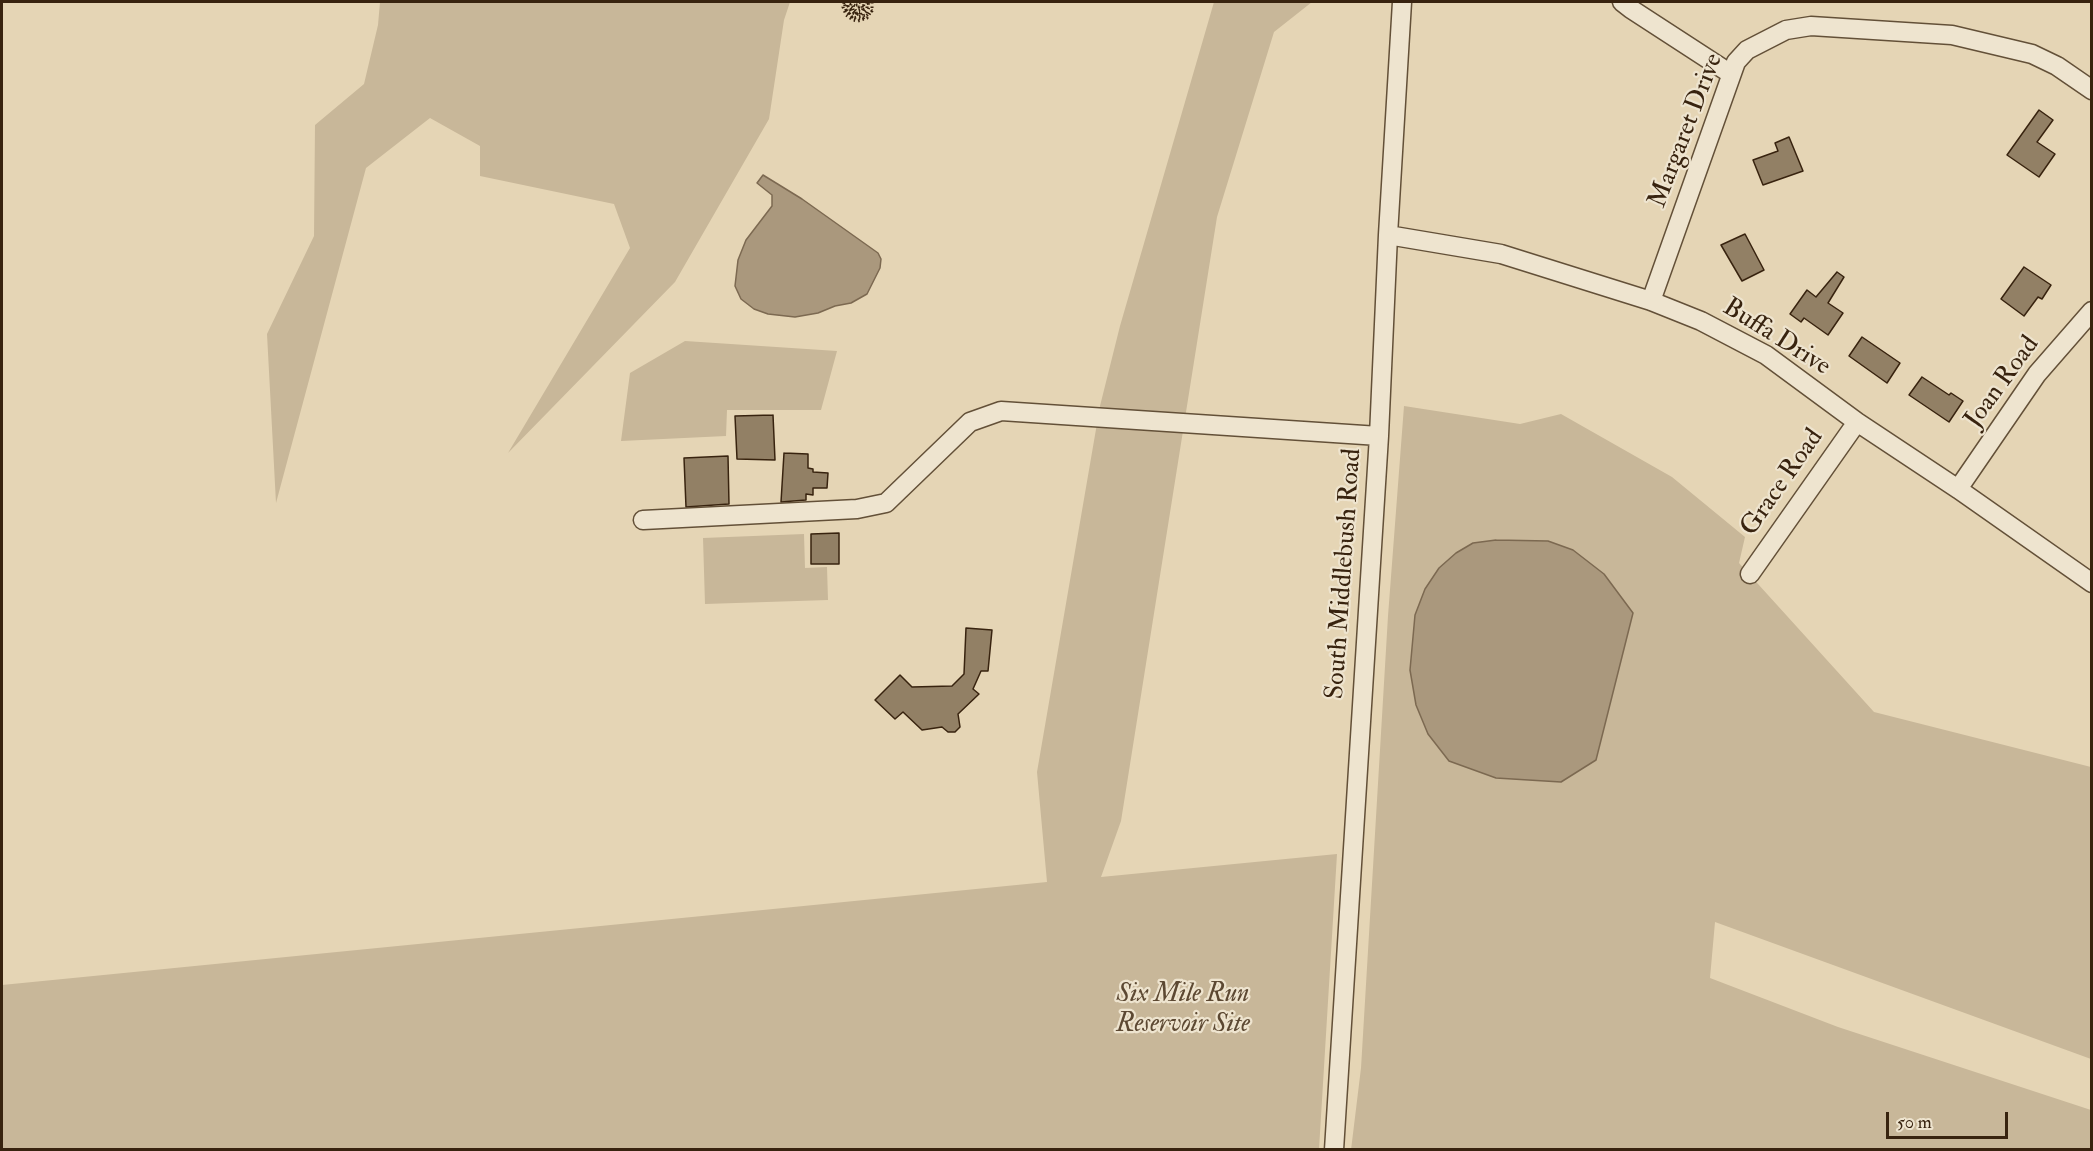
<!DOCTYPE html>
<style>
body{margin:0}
#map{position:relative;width:2093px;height:1151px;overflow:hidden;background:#e5d5b5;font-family:"IM FELL Double Pica",serif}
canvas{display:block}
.frame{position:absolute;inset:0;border:3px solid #38230f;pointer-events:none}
.scale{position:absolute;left:1886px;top:1112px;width:122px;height:27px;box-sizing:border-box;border:3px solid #38230f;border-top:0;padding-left:8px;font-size:18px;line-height:21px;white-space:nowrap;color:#38230f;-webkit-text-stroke:4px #eee4cf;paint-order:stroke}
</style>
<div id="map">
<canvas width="2093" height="1151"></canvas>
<div class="frame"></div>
<div class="scale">50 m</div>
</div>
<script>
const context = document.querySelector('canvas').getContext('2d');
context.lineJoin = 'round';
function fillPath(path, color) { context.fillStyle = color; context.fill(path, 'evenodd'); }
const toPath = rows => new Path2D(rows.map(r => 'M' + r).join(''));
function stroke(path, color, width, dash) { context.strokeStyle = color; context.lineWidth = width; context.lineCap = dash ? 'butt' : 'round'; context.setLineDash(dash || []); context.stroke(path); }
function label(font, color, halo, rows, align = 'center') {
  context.font = font + ' "IM FELL Double Pica",serif'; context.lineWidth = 4.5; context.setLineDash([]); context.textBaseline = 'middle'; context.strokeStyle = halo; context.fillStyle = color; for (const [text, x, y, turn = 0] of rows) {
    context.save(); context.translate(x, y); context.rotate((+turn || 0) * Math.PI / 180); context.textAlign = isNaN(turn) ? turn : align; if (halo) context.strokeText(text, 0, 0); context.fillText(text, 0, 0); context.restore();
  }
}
fillPath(toPath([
 [380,2,790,2,784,20,769,119,675,282,508,453,630,248,614,204,480,176,480,146,430,118,366,168,276,503,267,334,314,236,315,125,364,84,378,25],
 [1214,2,1312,2,1274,32,1217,217,1121,821,1101,877,1337,854,1319,1149,2,1150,2,985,1047,882,1037,772,1100,406,1120,326],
 [685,341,837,351,821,410,727,410,726,436,621,441,630,373],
 [1404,406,1520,424,1561,414,1672,477,1745,537,1739,563,1874,712,2091,767,2091,1059,1715,922,1710,978,1838,1027,2091,1110,2091,1149,1351,1150,1361,1068,1388,616],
 [1496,540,1548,541,1633,613,1596,760,1496,778,1449,761,1428,734,1416,705,1474,543],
 [804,534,805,568,827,567,828,600,705,604,703,538]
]), '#c8b799');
const water = toPath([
 [763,175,802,199,878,253,881,259,880,268,867,294,851,303,835,306,818,313,795,317,768,314,754,309,741,299,735,286,738,260,746,240,772,206,772,195,757,183,763,175],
 [1496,540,1548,541,1573,550,1604,574,1633,613,1596,760,1561,782,1496,778,1449,761,1428,734,1416,705,1410,670,1415,615,1425,589,1439,568,1456,553,1473,543,1496,540]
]);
fillPath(water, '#aa987d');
stroke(water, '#7c6951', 1.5);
const building = toPath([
 [2039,110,2053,120,2037,142,2055,154,2039,177,2007,155,2039,110],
 [1789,137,1803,171,1763,185,1753,160,1778,151,1775,143,1789,137],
 [1745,234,1764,270,1742,281,1721,245,1745,234],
 [2024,267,2051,285,2042,299,2038,297,2024,316,2001,299,2024,267],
 [1837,272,1844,277,1828,303,1843,313,1828,335,1804,318,1801,322,1790,314,1807,290,1816,297,1837,272],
 [1862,337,1900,363,1887,383,1849,356,1862,337],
 [1922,377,1949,395,1951,393,1963,401,1949,422,1909,395,1922,377],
 [773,415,775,460,737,459,735,416,773,415],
 [784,453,808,454,808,468,813,469,813,472,828,473,827,488,813,488,813,495,806,494,806,500,781,502,784,453],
 [728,456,729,504,686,507,684,458,728,456],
 [839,533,839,564,811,564,811,534,839,533],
 [966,628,992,630,988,671,981,671,973,689,979,694,958,714,960,727,955,732,948,732,942,727,922,730,903,712,895,719,875,700,900,675,912,687,952,686,964,674,966,628]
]);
fillPath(building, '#928065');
stroke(building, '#38230f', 1.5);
const minor = toPath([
 [1622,2,1631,9,1731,74],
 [1388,235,1501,254,1651,301,1701,321,1766,355,1857,422,1958,489,2092,583],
 [1651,301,1736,62,1747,50,1786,30,1811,26,1952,35,2032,54,2057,66,2092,90],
 [1958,489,2037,374,2092,311],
 [643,520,857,509,886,503,970,422,1001,411,1379,436],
 [1750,574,1857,422],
 [1334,1150,1379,436,1388,235,1402,2]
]);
stroke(minor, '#635038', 21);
stroke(toPath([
 [860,2,863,8,864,4,862,2],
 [867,2,867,9,861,15,852,13,847,4,847,10,852,17,846,10,844,2,843,7,846,15,853,20,858,21,867,18,870,13,862,19,853,18,866,15,869,7,868,2],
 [856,5,859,5,859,7,851,4,850,8,854,13,852,6,856,11,863,9,860,13,856,13,859,14],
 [871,10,872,11,872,2]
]), '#38230f', 3, [1.5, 3]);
stroke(minor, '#eee4cf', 18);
label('26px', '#38230f', '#eee4cf', [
 ["Margaret Drive",1687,131,-69],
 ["Buffa Drive",1776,338,32],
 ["Joan Road",2003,383,-54],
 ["Grace Road",1783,483,-55],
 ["South Middlebush Road",1345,574,-86]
]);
label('italic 26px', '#5c4832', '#eee4cf', [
 ["Six Mile Run",1183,995],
 ["Reservoir Site",1183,1025]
]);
</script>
